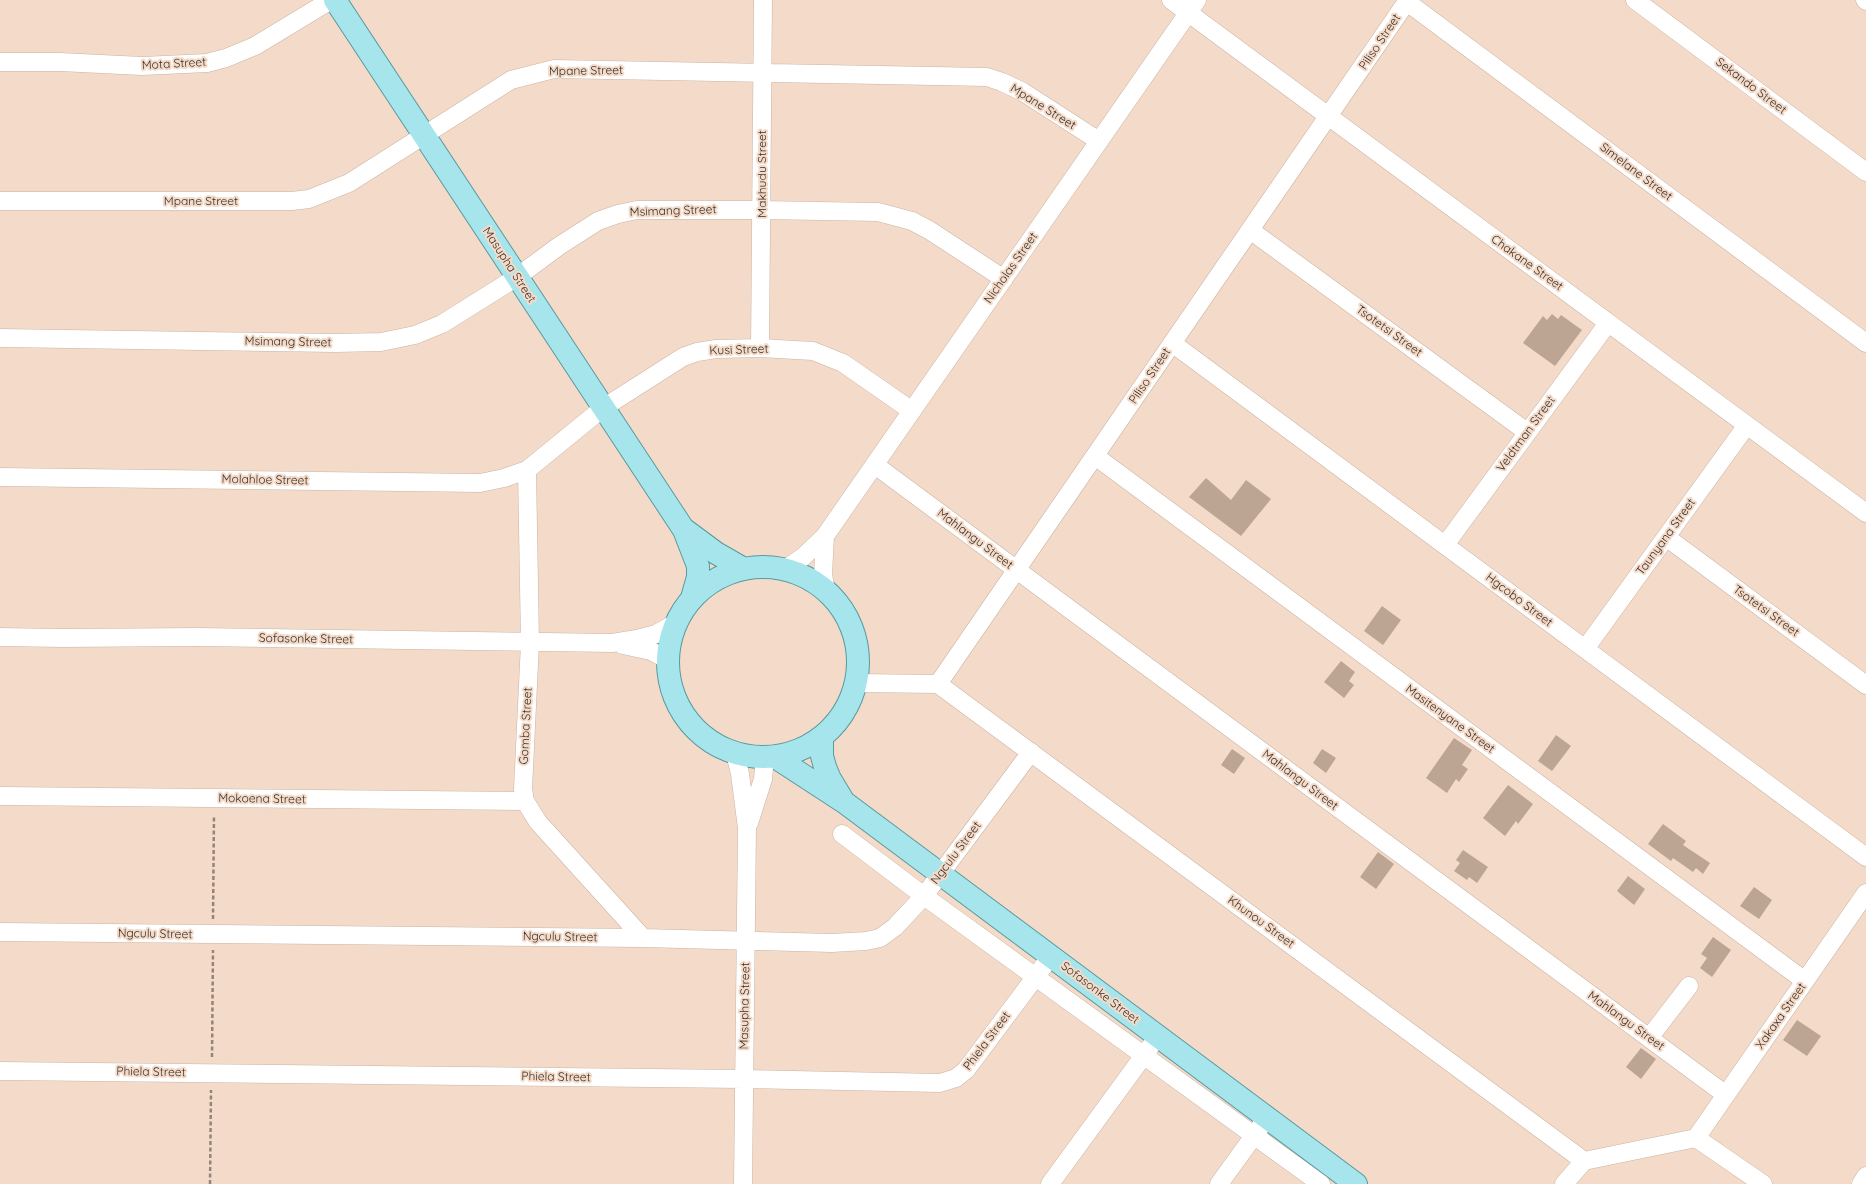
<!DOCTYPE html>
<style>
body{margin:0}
canvas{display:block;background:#f4dbc9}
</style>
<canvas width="1866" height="1184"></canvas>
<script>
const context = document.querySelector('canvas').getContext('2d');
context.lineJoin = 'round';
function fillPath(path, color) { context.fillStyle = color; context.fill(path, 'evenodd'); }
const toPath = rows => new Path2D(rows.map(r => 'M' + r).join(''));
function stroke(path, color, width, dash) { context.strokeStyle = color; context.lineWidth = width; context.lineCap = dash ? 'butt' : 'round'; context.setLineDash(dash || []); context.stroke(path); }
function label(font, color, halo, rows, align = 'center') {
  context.font = font + ' Quicksand,sans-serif'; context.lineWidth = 4; context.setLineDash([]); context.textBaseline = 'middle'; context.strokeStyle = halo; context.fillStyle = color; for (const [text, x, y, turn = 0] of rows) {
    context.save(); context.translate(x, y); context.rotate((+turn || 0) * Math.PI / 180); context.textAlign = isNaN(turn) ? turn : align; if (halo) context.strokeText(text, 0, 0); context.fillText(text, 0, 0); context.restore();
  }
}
fillPath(toPath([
 [1552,314,1558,319,1561,315,1582,330,1555,366,1523,343,1543,316,1547,320],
 [1206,478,1231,500,1246,480,1271,499,1241,536,1189,497],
 [1382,606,1401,620,1383,645,1364,631],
 [1341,661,1355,672,1349,681,1354,685,1344,698,1324,682],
 [1556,735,1571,746,1552,771,1538,761],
 [1454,738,1472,750,1462,765,1468,769,1459,782,1456,779,1447,793,1426,778],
 [1232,749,1245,758,1234,774,1221,765],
 [1322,749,1336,758,1326,773,1313,763],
 [1508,785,1533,804,1518,824,1516,821,1505,836,1483,818],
 [1663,824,1686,841,1683,845,1710,863,1703,874,1696,868,1693,872,1673,858,1671,861,1648,844],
 [1463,850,1488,867,1477,883,1469,877,1467,880,1454,871,1460,863,1456,860],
 [1378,852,1394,864,1376,889,1360,877],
 [1628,876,1645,889,1634,905,1617,891],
 [1754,887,1772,900,1759,919,1740,906],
 [1713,937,1731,950,1712,977,1700,968,1707,958,1701,954],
 [1797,1020,1821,1036,1807,1056,1783,1040],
 [1641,1048,1656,1059,1641,1079,1626,1067]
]), '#bda593');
const minor = toPath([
 [1171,0,1866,513],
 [1635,0,1866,172],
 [1865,0,1866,1],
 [1407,2,1866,343],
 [0,62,60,62,142,66,207,63,226,58,255,46,331,0],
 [0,201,292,201,309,199,349,183,511,80,554,69,987,77,1002,82,1023,92,1099,141],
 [1250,230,1527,432],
 [0,338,335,343,381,342,415,335,442,324,517,277,559,246,598,221,618,214,637,210,761,210,878,212,912,221,929,230,1004,279],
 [1172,343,1866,857],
 [760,348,763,0],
 [1095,456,1805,981],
 [875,465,1726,1095],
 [527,470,530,643,523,789,525,801,538,822,643,938],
 [0,477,480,483,504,478,527,470,603,408,683,357,697,352,716,349,760,348,813,351,843,363,912,411],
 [825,536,823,575,826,591],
 [1666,537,1866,685],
 [1445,545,1608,323],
 [784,570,803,557,825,536,1197,0],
 [0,637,62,638,198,637,612,643,637,639,656,634,676,623],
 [623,645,651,651,668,660],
 [1585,649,1747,425],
 [856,683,938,684],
 [938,684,1408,0],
 [938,684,1584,1161],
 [735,753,740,774,747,828,743,1184],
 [0,796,525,801],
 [749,823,763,779,765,757],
 [842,834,924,896,1321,1184],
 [0,932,643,938,832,943,866,941,880,938,895,927,924,896,1031,752],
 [1649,1038,1689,986],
 [0,1071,744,1079,940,1083,956,1078,966,1070,1051,956],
 [1696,1138,1866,893],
 [1050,1184,1150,1047],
 [1219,1184,1261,1126],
 [1564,1184,1584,1161,1696,1138,1763,1184],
 [1861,1184,1866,1176]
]);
const major = toPath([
 [335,0,684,530,698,566,698,577,692,598],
 [685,530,716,553,744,569],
 '668 662a95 95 0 1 1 190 0a95 95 0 1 1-190 0Z',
 [822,737,822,756,825,767,830,779,842,799],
 [775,757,844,802,1356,1184]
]);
stroke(minor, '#cbb3a1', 19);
stroke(major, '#59999e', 24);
stroke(toPath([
 [213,919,214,815],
 [212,1057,213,950],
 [210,1184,211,1090]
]), '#948377', 2.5, [4, 2.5]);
stroke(minor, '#fff', 18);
stroke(major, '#a6e5eb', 22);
label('12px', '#372d26', '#f4dbc9', [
 ["Piliso Street",1380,42,-56],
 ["Mota Street",174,64,-3],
 ["Mpane Street",586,71,-1],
 ["Sekando Street",1751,86,37],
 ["Mpane Street",1043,107,32],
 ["Simelane Street",1636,172,37],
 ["Makhudu Street",762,174,-90],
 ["Mpane Street",201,201],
 ["Msimang Street",673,211,-2],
 ["Chakane Street",1527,263,36],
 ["Masupha Street",509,265,57],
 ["Nicholas Street",1011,268,-55],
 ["Tsotetsi Street",1389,331,36],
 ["Msimang Street",288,342,1],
 ["Kusi Street",739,350,-2],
 ["Piliso Street",1150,376,-56],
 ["Veldtman Street",1526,434,-54],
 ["Molahloe Street",265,480,1],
 ["Taunyana Street",1666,537,-54],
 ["Mahlangu Street",975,539,37],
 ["Hgcobo Street",1519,600,37],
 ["Tsotetsi Street",1766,611,36],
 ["Sofasonke Street",306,639,1],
 ["Masitenyane Street",1450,719,36],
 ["Gomba Street",526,726,-87],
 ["Mahlangu Street",1300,780,37],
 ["Mokoena Street",262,799,1],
 ["Ngculu Street",956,853,-53],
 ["Khunou Street",1261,922,36],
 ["Ngculu Street",155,934,1],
 ["Ngculu Street",560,937,1],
 ["Sofasonke Street",1100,993,37],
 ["Masupha Street",745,1006,-89],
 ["Xakaxa Street",1781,1016,-55],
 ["Mahlangu Street",1626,1021,36],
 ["Phiela Street",987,1041,-53],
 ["Phiela Street",151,1072,1],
 ["Phiela Street",556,1077,1]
]);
</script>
